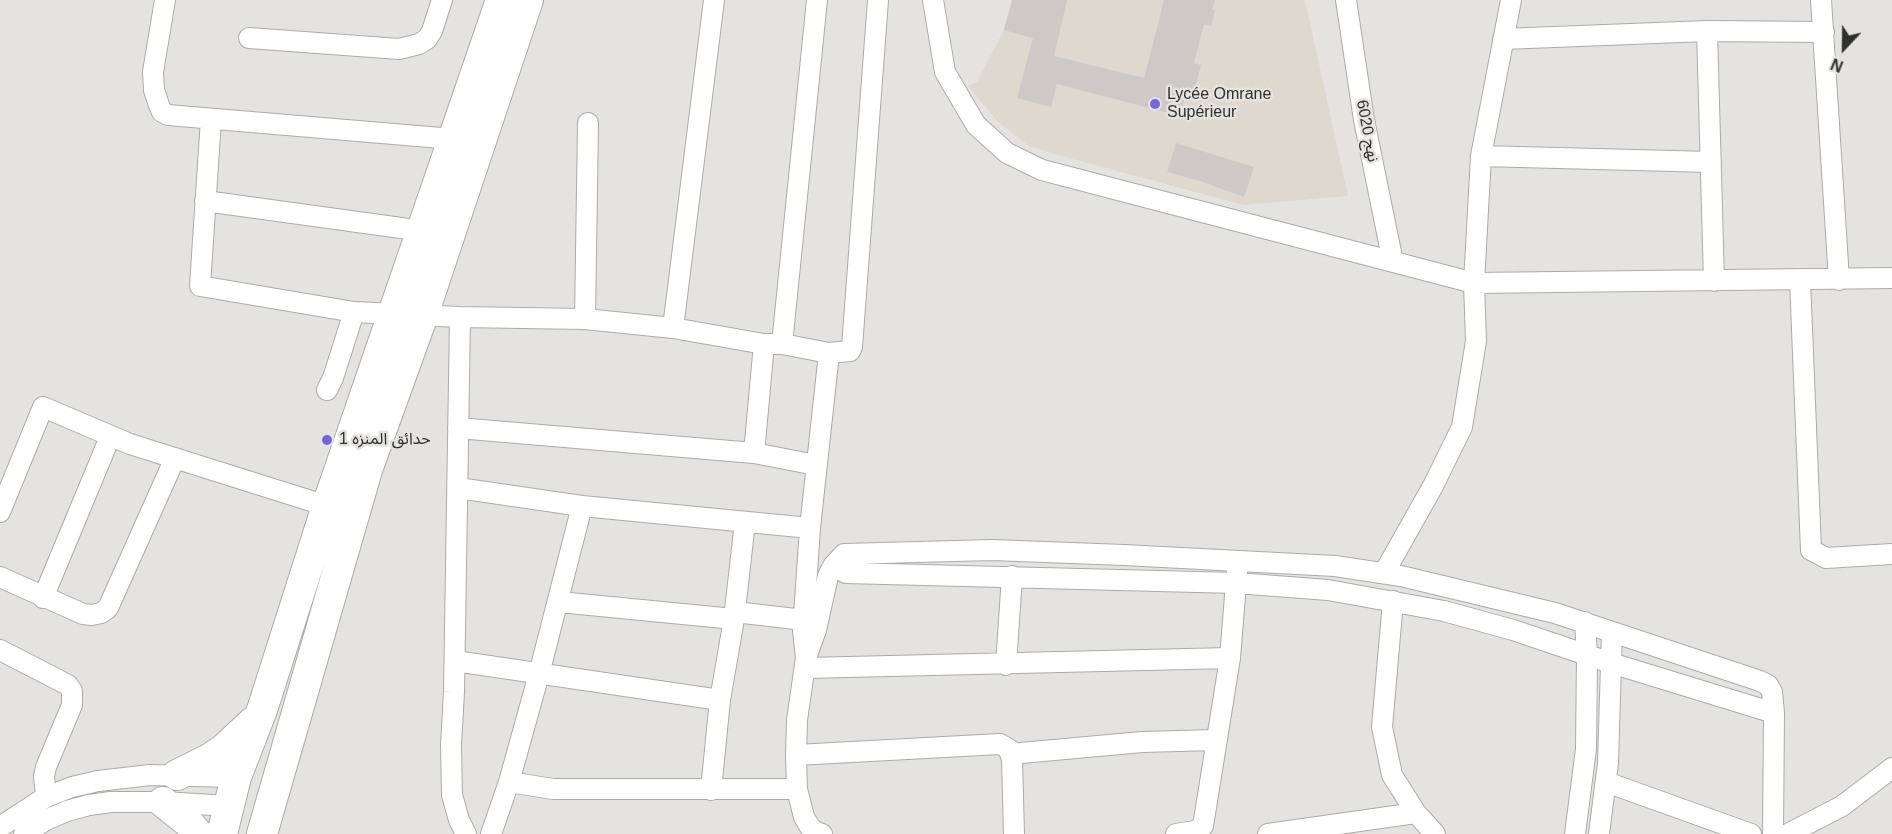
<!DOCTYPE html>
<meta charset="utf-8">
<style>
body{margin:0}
#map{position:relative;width:1892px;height:834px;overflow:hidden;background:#e5e3df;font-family:Helvetica,sans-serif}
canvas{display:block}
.north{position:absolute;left:1814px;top:18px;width:60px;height:60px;-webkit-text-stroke:4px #e5e3df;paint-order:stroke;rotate:202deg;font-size:16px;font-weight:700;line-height:24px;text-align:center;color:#30302e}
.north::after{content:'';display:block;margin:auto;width:21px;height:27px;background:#30302e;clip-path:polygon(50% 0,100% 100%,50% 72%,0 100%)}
</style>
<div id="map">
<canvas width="1892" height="834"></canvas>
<div class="north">N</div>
</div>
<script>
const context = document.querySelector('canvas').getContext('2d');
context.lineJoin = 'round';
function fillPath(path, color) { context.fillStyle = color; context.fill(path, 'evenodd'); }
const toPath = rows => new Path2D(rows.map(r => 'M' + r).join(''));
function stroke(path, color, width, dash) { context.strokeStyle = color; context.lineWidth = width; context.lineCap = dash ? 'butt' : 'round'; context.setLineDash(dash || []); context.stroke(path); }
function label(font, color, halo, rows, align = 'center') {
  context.font = font + ' Helvetica,"Noto Sans Arabic",sans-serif'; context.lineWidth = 5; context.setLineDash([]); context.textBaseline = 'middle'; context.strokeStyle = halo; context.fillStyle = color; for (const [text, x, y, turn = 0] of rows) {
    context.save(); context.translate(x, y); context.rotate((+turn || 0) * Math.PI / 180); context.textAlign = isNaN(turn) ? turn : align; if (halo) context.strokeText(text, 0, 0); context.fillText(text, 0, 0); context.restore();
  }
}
fillPath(toPath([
 [1012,0,1305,0,1348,196,1244,205,1058,155,1029,146,998,122,968,86,977,82,1004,30]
]), '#ded8ce');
fillPath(toPath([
 [1012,0,1067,0,1054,56,1144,78,1164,0,1215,0,1212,9,1215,10,1211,26,1204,24,1194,63,1201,65,1193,96,1186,94,1180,116,1057,84,1051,107,1017,98,1033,38,1004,30],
 [1176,143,1254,167,1244,197,1200,181,1167,172]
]), '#cdc9c6');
const minor = toPath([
 [165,0,153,72,154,90,159,105,162,112,168,115,453,139],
 [933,0,945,72,976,125,1007,153,1042,170,1474,283,1892,278],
 [1346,0,1364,120,1393,262],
 [1821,0,1839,280],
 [1707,31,1714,281],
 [249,38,399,49,419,44,427,39,432,31,442,0],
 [1503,39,1707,31,1824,32],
 [211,119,200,286,354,312,460,317,585,319,673,328,764,344,782,344,829,353,850,351,852,347,878,0],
 [1481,156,1711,162],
 [205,201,423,231],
 [1800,280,1811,550,1826,558,1892,554],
 [460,317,454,692,451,745,452,795,459,820,466,834],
 [585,319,588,123],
 [673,328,714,0],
 [782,344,817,0],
 [327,390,333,378,354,312],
 [458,428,754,453,816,465],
 [754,453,764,344],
 [458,488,582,506,810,528],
 [0,512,43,407,130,444,327,506],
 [833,566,846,573,1236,583,1328,590,1444,611,1513,630,1611,663,1774,713],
 [1384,573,1433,486,1462,427,1476,341,1474,283,1481,156,1511,0],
 [0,577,83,614,92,615,101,613,108,608,175,458],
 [43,598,110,437],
 [1393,601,1382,727,1392,775,1416,813,1435,834],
 [559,602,734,619],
 [735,612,804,620],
 [0,650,68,685,72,691,72,705,46,767,44,776,46,797],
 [806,658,816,630,828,576,833,566,844,554,992,550,1124,555,1335,566,1401,576,1555,613,1760,681,1768,685,1772,692,1774,713,1773,834],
 [455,661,720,700],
 [1006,665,1012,576],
 [805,668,1230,658],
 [1010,754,1142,742,1216,740],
 [796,755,1000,744,1009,749,1012,759,1014,834],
 [509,782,553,789,797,789],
 [1606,782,1751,834],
 [711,790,720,700,734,619,745,522],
 [0,827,46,797,72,787,98,781,150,775,236,777],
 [24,834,46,820,67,811,89,805,111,802,163,802,229,806],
 [491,834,509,782,539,674,582,506],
 [822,834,816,832,810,827,804,817,797,789,796,755,797,720,806,658,803,631,810,528,829,353],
 [1176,834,1195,831,1203,826,1230,658,1237,571],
 [1268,834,1416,813],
 [1575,834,1586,749,1587,655,1585,622],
 [1599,834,1608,763,1612,632],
 [1788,834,1842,806,1892,768]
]);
const highway = toPath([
 [177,775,209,759,224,749,253,722],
 [163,802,188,822,198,834],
 [222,834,236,777,262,710,327,506,501,0],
 [262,834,367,470,423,315,528,0]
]);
stroke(minor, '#adaba8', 22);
stroke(highway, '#adaba8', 32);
stroke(minor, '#fff', 20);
stroke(highway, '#fff', 30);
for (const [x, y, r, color] of [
 [1155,104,6,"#7665df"],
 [327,440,6,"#7665df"]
]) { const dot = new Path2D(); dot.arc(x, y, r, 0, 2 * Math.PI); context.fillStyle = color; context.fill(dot); stroke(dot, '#e5e3df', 2); }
label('16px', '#30302e', '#e5e3df', [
 ["Lycée Omrane",1167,95],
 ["Supérieur",1167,113],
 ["حدائق المنزه 1",339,440]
], 'left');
label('16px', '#30302e', '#e5e3df', [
 ["نهج 6020",1367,131,79]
]);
</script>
